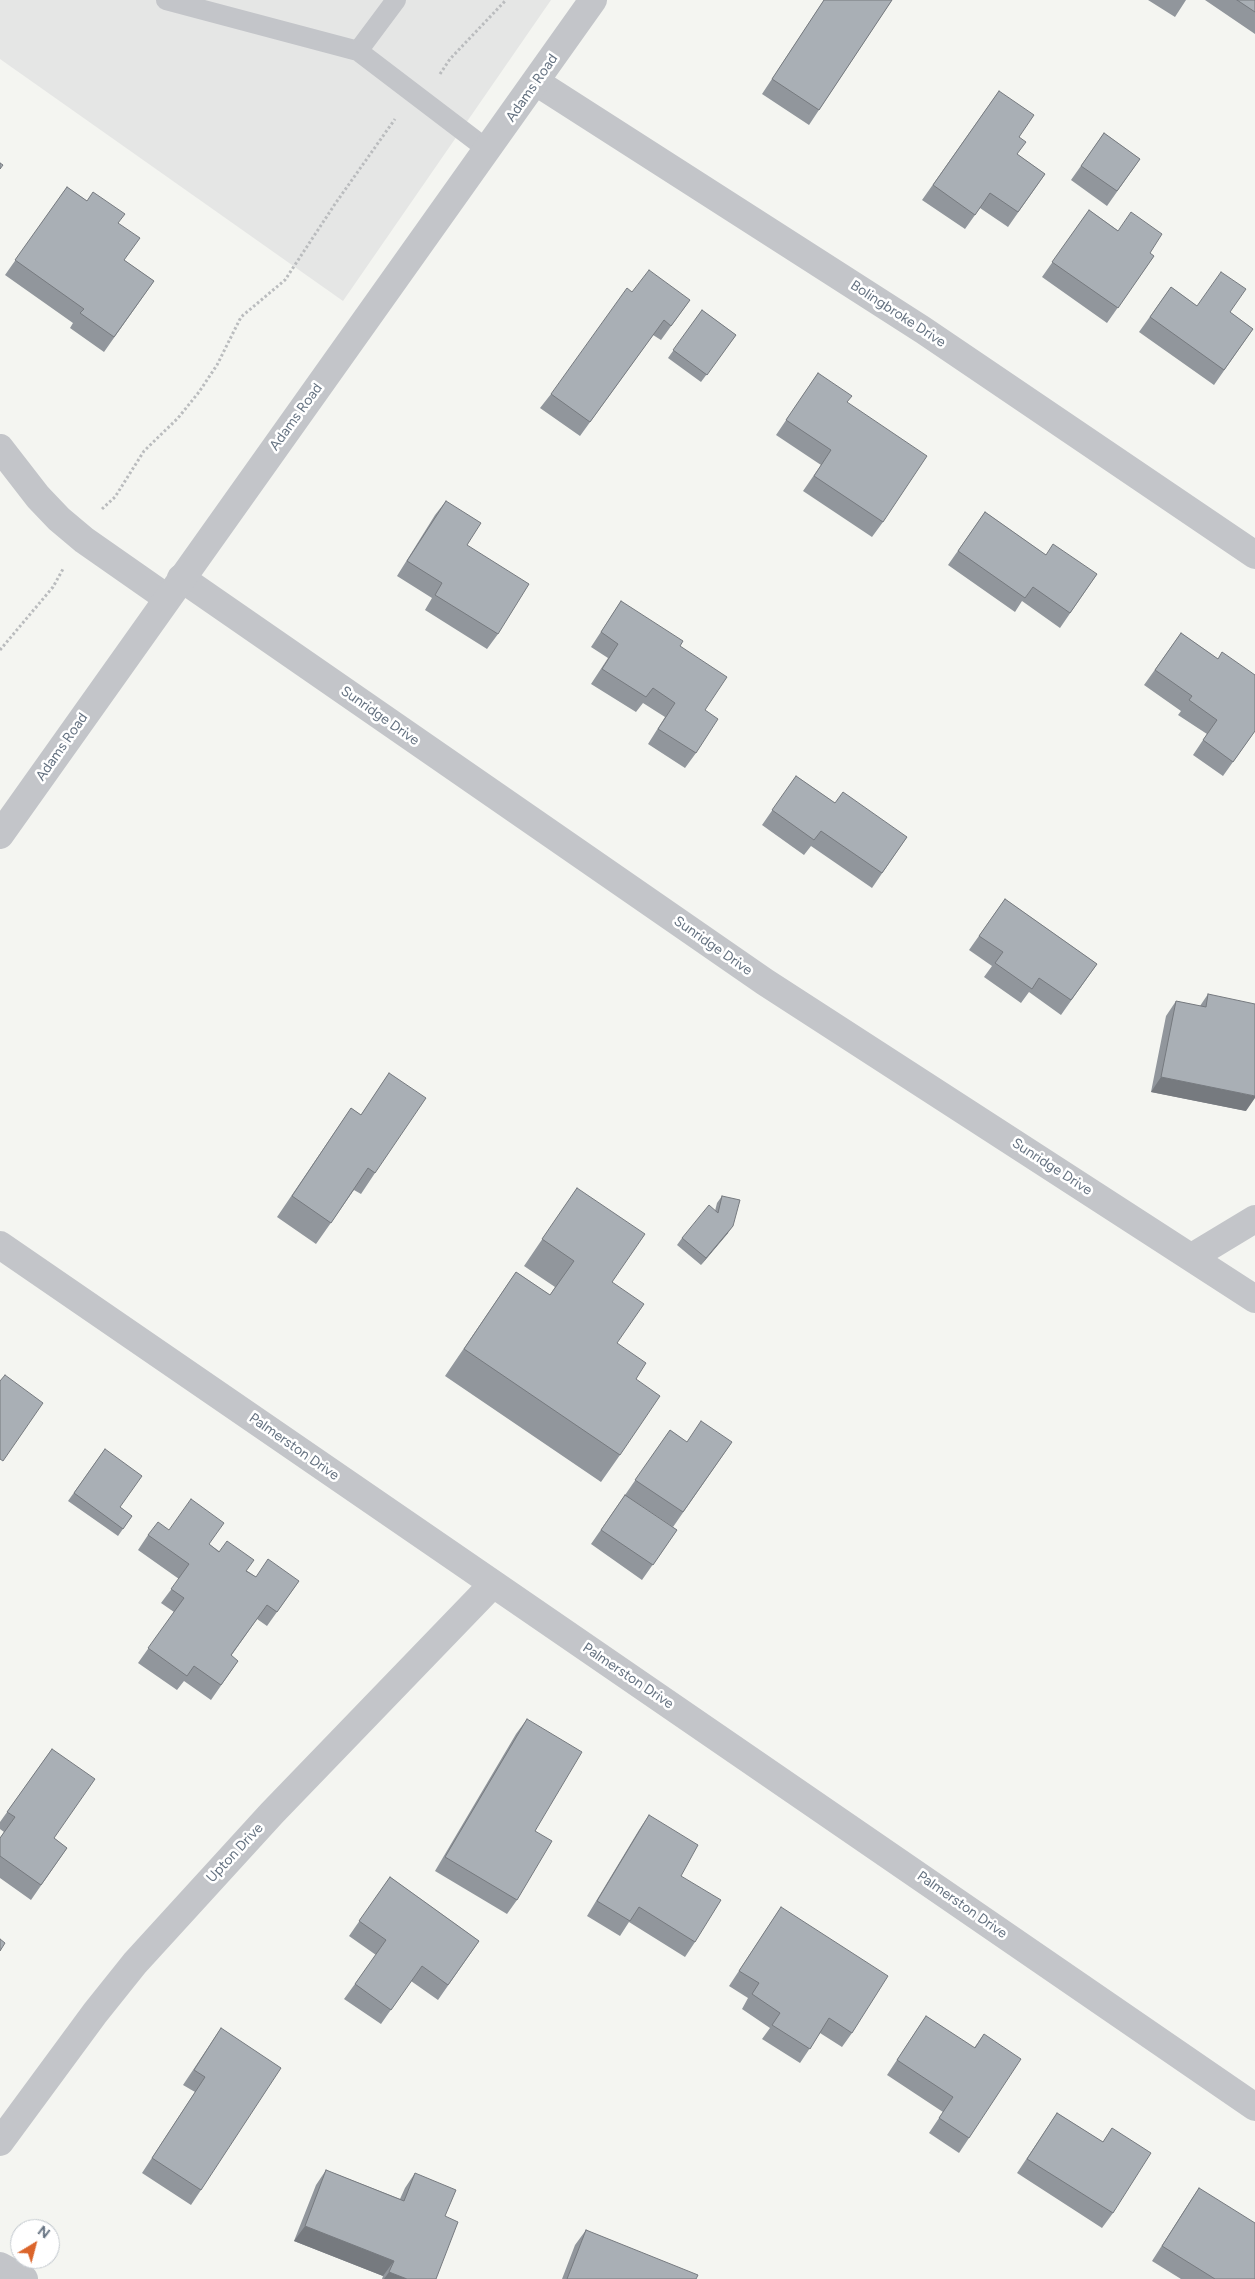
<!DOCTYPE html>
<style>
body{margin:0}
#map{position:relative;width:1255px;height:2279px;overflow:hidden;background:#f4f5f1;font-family:Figtree,sans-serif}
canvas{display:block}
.north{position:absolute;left:10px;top:2219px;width:50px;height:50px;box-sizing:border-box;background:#fff;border:1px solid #c1c7cd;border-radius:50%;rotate:37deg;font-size:14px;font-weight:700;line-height:20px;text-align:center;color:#657281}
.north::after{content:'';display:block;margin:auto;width:18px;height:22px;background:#db652b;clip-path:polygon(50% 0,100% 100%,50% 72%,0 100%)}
</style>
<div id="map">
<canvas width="1255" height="2279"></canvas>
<div class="north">N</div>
</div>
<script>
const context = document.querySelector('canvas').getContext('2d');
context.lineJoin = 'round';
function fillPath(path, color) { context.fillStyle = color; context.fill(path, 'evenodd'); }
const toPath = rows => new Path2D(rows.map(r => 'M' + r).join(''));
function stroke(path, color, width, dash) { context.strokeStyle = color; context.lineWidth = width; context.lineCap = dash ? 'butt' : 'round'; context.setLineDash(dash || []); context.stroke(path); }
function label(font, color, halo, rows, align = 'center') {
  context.font = font + ' Figtree,sans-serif'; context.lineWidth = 5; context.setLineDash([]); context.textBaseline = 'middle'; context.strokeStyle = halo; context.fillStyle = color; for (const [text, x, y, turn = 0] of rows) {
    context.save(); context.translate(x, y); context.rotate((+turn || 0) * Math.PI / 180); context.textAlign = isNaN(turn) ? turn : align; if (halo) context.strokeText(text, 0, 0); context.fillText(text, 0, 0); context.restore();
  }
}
fillPath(toPath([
 [0,0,551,0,343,301,0,59]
]), '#e5e6e5');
stroke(toPath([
 [440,74,450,59,506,0],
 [102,509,115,497,144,451,178,418,199,392,217,365,241,317,285,280,335,204,395,119],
 [0,650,53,587,63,569]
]), '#babcbe', 3, [2.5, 2.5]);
stroke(toPath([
 [166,0,358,51,488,150],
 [358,51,396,0]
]), '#c3c5c9', 20);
stroke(toPath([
 [536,82,923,330,1255,555],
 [0,448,38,497,59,519,84,540,167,598],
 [181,578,765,982,1255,1299],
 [0,1245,1255,2107],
 [1192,1257,1255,1219],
 [0,2142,95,2013,135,1963,272,1813,493,1584],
 [0,2266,24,2279]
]), '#c3c5c9', 28);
stroke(toPath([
 [0,835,593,0]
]), '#c3c5c9', 28);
fillPath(toPath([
 [824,0,892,0,809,125,762,94],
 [1148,0,1186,0,1175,17],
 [1205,0,1255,0,1255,34],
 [999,91,1019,137,1017,154,1045,174,1008,227,980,208,965,229,922,200],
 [1104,133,1140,159,1107,206,1071,180],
 [67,187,119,223,124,260,154,281,104,352,70,328,73,323,5,275],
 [1089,210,1154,256,1107,323,1042,277],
 [1171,287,1197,306,1230,312,1253,329,1214,385,1139,332],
 [690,300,661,340,653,335,580,436,540,408,551,394],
 [702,310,736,335,701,382,668,358],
 [818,373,847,402,883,522,872,537,803,491,821,465,776,435],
 [446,501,467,545,498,634,487,649,425,610,432,598,397,576,435,515],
 [985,512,1046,555,1097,574,1060,628,1022,601,1015,612,948,565],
 [621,601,680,646,705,710,696,753,685,768,648,744,665,717,643,703,636,712,591,684,608,658,591,647],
 [1181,633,1218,659,1255,731,1223,776,1193,755,1207,734,1178,715,1181,711,1144,685],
 [796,776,835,803,907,837,872,888,811,846,804,855,762,825],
 [1005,899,1097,964,1061,1015,1029,992,1021,1003,984,977,992,966,969,950],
 [1208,994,1246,1111,1151,1092,1166,1016,1176,1001,1200,1006],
 [389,1073,375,1173,361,1194,354,1190,316,1244,277,1217,351,1108,361,1115],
 [577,1188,612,1282,617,1343,636,1379,620,1455,601,1482,445,1376,516,1272,550,1295,555,1287,524,1266],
 [722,1196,728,1233,701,1265,677,1245,682,1238,715,1211,717,1203],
 [670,1430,686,1442,732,1442,673,1527,625,1495],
 [105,1449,120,1507,132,1516,118,1536,68,1501],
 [625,1495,677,1530,642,1580,591,1544],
 [169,1530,209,1544,256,1577,299,1581,267,1626,257,1619,231,1656,238,1661,211,1700,184,1681,177,1690,138,1663,174,1612,161,1603,179,1579,138,1550,148,1535],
 [527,1719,535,1831,517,1900,507,1914,435,1871,516,1734],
 [52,1749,54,1838,67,1848,31,1900,0,1878,0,1838,4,1832,0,1829,0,1822],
 [649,1815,681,1876,695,1942,685,1957,629,1922,620,1936,587,1916,639,1830],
 [390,1877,479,1941,438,2000,411,1981,381,2024,344,1999,376,1955,349,1936],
 [781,1907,852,2033,842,2047,820,2033,800,2063,762,2039,770,2028,742,2009,748,1998,729,1986],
 [926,2016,974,2048,984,2034,969,2138,959,2153,929,2133,943,2112,887,2075],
 [221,2028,201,2190,191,2205,142,2173,195,2092,183,2085],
 [1057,2113,1103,2142,1112,2128,1113,2213,1102,2228,1017,2173],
 [326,2170,400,2199,405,2188,415,2173,445,2216,436,2279,382,2279,383,2276,294,2241,316,2185],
 [1199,2188,1255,2279,1181,2279,1152,2261,1189,2203],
 [586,2230,696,2279,562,2279,575,2245]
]), '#91969c');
fillPath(toPath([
 [1161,1077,1255,1096,1255,1098,1246,1111,1151,1092],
 [733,1226,728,1233,701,1265,706,1258],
 [305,2226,394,2261,383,2276,294,2241],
 [389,2272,407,2279,384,2279]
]), '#767a7f');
const building = toPath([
 [824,0,892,0,819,110,772,79,824,0],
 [1237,0,1255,0,1255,12,1237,0],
 [999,91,1034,115,1019,137,1026,142,1017,154,1045,174,1018,212,990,193,975,215,933,185,999,91],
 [1104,133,1140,159,1117,191,1081,166,1104,133],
 [0,163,3,165,0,169,0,163],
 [67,187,87,201,93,192,125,214,118,223,140,238,124,260,154,281,114,337,80,313,84,309,15,260,67,187],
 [1089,210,1118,231,1131,212,1162,234,1150,253,1154,256,1118,308,1052,262,1089,210],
 [649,270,690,300,671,326,664,320,590,422,551,394,627,288,632,292,649,270],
 [1221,272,1246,289,1230,312,1253,329,1224,370,1150,317,1171,287,1197,306,1221,272],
 [702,310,736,335,707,375,673,350,702,310],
 [818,373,852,396,847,402,927,456,883,522,814,476,831,450,786,420,818,373],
 [446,501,481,523,467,545,529,584,498,634,435,595,442,583,407,561,446,501],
 [985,512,1046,555,1053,544,1097,574,1070,613,1033,587,1025,598,958,551,985,512],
 [621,601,683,641,680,646,727,677,705,710,718,719,696,753,658,729,675,703,653,688,646,697,602,669,618,644,601,632,621,601],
 [1181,633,1218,659,1222,652,1255,675,1255,731,1233,762,1203,740,1217,720,1189,700,1192,696,1155,670,1181,633],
 [796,776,835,803,843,792,907,837,882,873,821,831,814,840,772,810,796,776],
 [1005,899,1097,964,1071,1000,1039,978,1032,989,995,963,1003,952,979,936,1005,899],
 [1208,994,1255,1004,1255,1096,1161,1077,1176,1001,1206,1007,1208,994],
 [389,1073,426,1098,375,1173,368,1168,331,1223,292,1196,351,1108,361,1115,389,1073],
 [577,1188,645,1234,612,1282,644,1304,617,1343,646,1363,636,1379,660,1396,620,1455,464,1349,516,1272,550,1295,574,1261,542,1239,577,1188],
 [722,1196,740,1200,733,1226,706,1258,682,1238,709,1205,718,1213,722,1196],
 [5,1375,43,1403,3,1461,0,1459,0,1381,5,1375],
 [701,1421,732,1442,683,1512,635,1480,670,1430,687,1442,701,1421],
 [105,1449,142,1476,120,1507,132,1516,123,1529,74,1493,105,1449],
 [625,1495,677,1530,653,1565,601,1530,625,1495],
 [191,1499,224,1523,209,1544,219,1552,227,1541,254,1560,246,1571,256,1577,268,1559,299,1581,277,1612,267,1605,231,1655,238,1661,221,1685,194,1666,187,1676,148,1648,184,1598,171,1589,189,1564,148,1535,158,1522,169,1530,191,1499],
 [527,1719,582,1752,535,1831,552,1841,517,1900,445,1857,527,1719],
 [52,1749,95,1779,54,1838,67,1848,41,1885,0,1856,0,1838,15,1817,7,1812,52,1749],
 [649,1815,698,1845,681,1876,721,1900,695,1942,639,1907,630,1921,597,1901,649,1815],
 [390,1877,479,1941,448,1985,422,1966,391,2010,355,1984,386,1940,359,1921,390,1877],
 [781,1907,888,1976,852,2033,829,2018,810,2049,772,2025,780,2013,752,1994,759,1983,739,1971,781,1907],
 [0,1939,5,1943,0,1951,0,1939],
 [926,2016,975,2048,984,2034,1021,2059,969,2138,939,2118,953,2097,897,2060,926,2016],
 [221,2028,281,2068,201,2190,152,2158,205,2077,194,2070,221,2028],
 [1057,2113,1103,2142,1112,2128,1151,2153,1113,2213,1027,2159,1057,2113],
 [326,2170,404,2201,415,2173,456,2190,445,2216,458,2222,436,2279,407,2279,389,2272,394,2261,305,2226,326,2170],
 [1199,2188,1255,2223,1255,2279,1215,2279,1162,2246,1199,2188],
 [586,2230,698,2275,696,2279,567,2279,586,2230]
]);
fillPath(building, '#a9afb5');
stroke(building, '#767a7f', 1);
label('14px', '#657281', '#fff', [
 ["Adams Road",532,88,-55],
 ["Bolingbroke Drive",898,314,33],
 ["Adams Road",296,417,-54],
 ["Sunridge Drive",380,716,35],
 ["Adams Road",62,747,-55],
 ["Sunridge Drive",713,946,35],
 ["Sunridge Drive",1052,1167,33],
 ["Palmerston Drive",294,1447,35],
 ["Palmerston Drive",628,1676,34],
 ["Upton Drive",235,1853,-47],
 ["Palmerston Drive",962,1905,35]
]);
</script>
